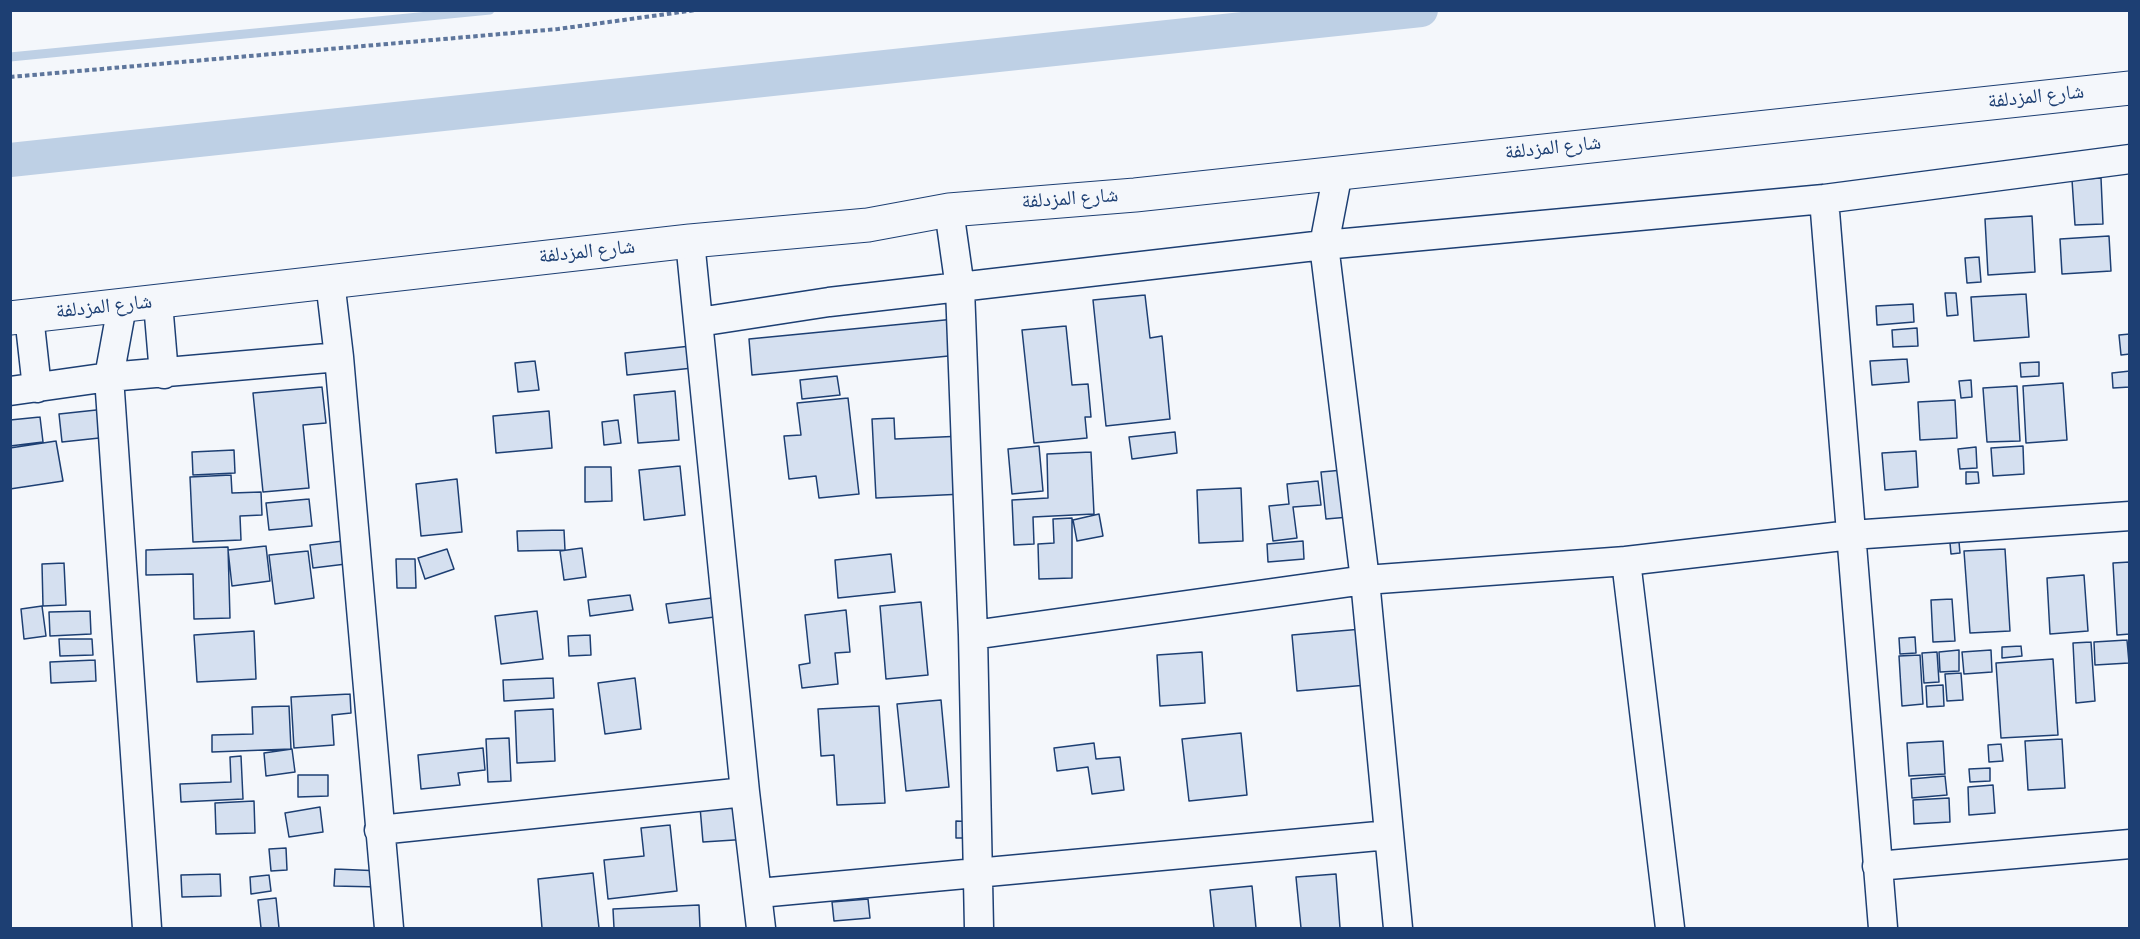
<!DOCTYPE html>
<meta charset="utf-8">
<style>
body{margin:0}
#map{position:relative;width:2140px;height:939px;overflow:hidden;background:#f4f7fb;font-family:"Source Sans 3",sans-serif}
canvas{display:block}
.frame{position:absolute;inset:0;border:12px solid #1d3f73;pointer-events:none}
</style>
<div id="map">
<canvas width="2140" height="939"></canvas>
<div class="frame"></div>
</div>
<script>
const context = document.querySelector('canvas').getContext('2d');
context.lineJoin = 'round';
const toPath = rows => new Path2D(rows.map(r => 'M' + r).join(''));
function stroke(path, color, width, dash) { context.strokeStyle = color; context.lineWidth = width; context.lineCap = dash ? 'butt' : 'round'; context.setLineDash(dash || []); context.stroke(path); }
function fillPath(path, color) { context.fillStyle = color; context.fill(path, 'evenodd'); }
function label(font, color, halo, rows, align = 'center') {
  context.font = font + ' "Source Sans 3","Noto Naskh Arabic",sans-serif'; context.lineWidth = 4.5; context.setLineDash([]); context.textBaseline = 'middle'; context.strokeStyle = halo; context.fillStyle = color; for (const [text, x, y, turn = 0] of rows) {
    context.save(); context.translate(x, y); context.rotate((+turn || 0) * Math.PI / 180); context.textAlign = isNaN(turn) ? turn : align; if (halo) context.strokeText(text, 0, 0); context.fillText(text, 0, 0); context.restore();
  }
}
stroke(toPath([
 [10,57,490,10]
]), '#bed0e5', 9);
stroke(toPath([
 [10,160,1421,10]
]), '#bed0e5', 34);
const building = toPath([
 [2101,178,2103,224,2075,225,2072,180,2101,178],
 [2032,216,2035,272,1988,275,1985,219,2032,216],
 [2109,236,2111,271,2062,274,2060,239,2109,236],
 [1979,257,1981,282,1967,283,1965,258,1979,257],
 [1945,293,1956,293,1958,315,1947,316,1945,293],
 [2026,294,2029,337,1974,341,1971,297,2026,294],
 [1145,295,1150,338,1162,336,1170,419,1106,426,1093,300,1145,295],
 [1913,304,1914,322,1877,325,1876,306,1913,304],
 [955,319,959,355,752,375,749,339,955,319],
 [1066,326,1072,385,1088,384,1091,417,1085,417,1087,438,1034,443,1022,330,1066,326],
 [1917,328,1918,346,1893,347,1892,330,1917,328],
 [2130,334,2130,354,2121,355,2119,335,2130,334],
 [700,345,702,367,627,375,625,353,700,345],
 [1907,359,1909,382,1872,385,1870,361,1907,359],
 [535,361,539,390,518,392,515,363,535,361],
 [2039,362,2039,376,2021,377,2020,363,2039,362],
 [2130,371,2130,387,2113,388,2112,373,2130,371],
 [837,376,840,395,802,399,800,380,837,376],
 [1971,380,1972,397,1961,398,1959,381,1971,380],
 [2063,383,2067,440,2026,443,2023,386,2063,383],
 [2017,386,2020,441,1987,442,1983,388,2017,386],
 [322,387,326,423,303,425,309,488,263,492,253,393,322,387],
 [675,391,679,440,638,443,634,395,675,391],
 [848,398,859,494,819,498,816,476,789,479,784,436,801,435,797,403,848,398],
 [1955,400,1957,438,1920,440,1918,402,1955,400],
 [115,408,118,436,62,442,59,414,115,408],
 [549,411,552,448,496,453,493,416,549,411],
 [40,417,43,442,10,446,10,420,40,417],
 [894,418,895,439,963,436,964,494,876,498,872,419,894,418],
 [618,420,621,443,604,445,602,422,618,420],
 [1175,432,1177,453,1132,459,1129,437,1175,432],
 [56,441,63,481,10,489,10,448,56,441],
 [1039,446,1043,491,1012,494,1008,449,1039,446],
 [2023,446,2024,474,1993,476,1991,448,2023,446],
 [1976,447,1977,468,1960,469,1958,449,1976,447],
 [234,450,235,473,193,475,192,452,234,450],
 [1916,451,1918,487,1885,490,1882,453,1916,451],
 [1091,452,1094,514,1033,517,1034,544,1014,545,1012,500,1048,498,1047,454,1091,452],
 [680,466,685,515,644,520,639,470,680,466],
 [585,467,611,467,612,501,585,502,585,467],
 [1343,470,1349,517,1326,519,1321,472,1343,470],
 [1966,472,1978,472,1979,483,1966,484,1966,472],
 [231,475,232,493,261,492,262,515,240,516,241,540,193,542,190,477,231,475],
 [457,479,462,532,421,536,416,484,457,479],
 [1318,481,1321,505,1293,507,1297,538,1273,541,1269,506,1289,504,1287,484,1318,481],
 [1241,488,1243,541,1199,543,1197,490,1241,488],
 [309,499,312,526,269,530,266,503,309,499],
 [1099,514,1103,536,1077,541,1073,520,1099,514],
 [1072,518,1072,578,1039,579,1038,544,1054,543,1053,519,1072,518],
 [564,530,565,550,518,551,517,531,564,530],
 [343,541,346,564,313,568,310,545,343,541],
 [1303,541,1304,559,1268,562,1267,544,1303,541],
 [1959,542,1960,553,1951,554,1950,543,1959,542],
 [266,546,270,581,232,586,228,550,266,546],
 [228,547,230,618,194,619,193,574,146,575,146,550,228,547],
 [582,548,586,577,564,580,560,551,582,548],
 [447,549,454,569,425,579,418,558,447,549],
 [2005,549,2010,631,1970,633,1964,551,2005,549],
 [308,551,314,598,275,604,269,555,308,551],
 [891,554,895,592,838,598,835,560,891,554],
 [396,559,415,559,416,588,397,588,396,559],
 [2130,562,2130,634,2117,635,2113,563,2130,562],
 [64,563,66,605,43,606,42,564,64,563],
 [2084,575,2088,631,2050,634,2047,578,2084,575],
 [630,595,633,610,590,616,588,600,630,595],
 [719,597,722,616,669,623,666,604,719,597],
 [1952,599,1955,641,1933,642,1931,600,1952,599],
 [921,602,928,675,886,679,880,606,921,602],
 [42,606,46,636,24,639,21,609,42,606],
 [846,610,850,652,835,653,838,684,802,688,799,665,810,663,805,615,846,610],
 [90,611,91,634,50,636,49,612,90,611],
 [537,611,543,659,501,664,495,616,537,611],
 [1362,629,1367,685,1297,691,1292,635,1362,629],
 [254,631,256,679,197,682,194,635,254,631],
 [590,635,591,655,569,656,568,636,590,635],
 [1915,637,1916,653,1900,654,1899,638,1915,637],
 [59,639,92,639,93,655,60,656,59,639],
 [2127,640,2129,663,2095,665,2094,642,2127,640],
 [2091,642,2095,701,2076,703,2073,643,2091,642],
 [2021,646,2022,656,2002,658,2002,647,2021,646],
 [1959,650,1959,671,1940,672,1939,652,1959,650],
 [1991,650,1992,672,1964,674,1962,652,1991,650],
 [1202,652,1205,703,1160,706,1157,655,1202,652],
 [1937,652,1939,682,1924,683,1922,653,1937,652],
 [1920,655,1923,704,1902,706,1899,656,1920,655],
 [2053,659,2058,735,2001,738,1996,663,2053,659],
 [95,660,96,681,51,683,50,662,95,660],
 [1961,673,1963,700,1947,701,1945,674,1961,673],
 [553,678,554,698,504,701,503,680,553,678],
 [635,678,641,729,605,734,598,683,635,678],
 [1943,685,1944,706,1927,707,1926,686,1943,685],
 [350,694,351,713,332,715,334,745,294,748,291,697,350,694],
 [941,700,949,787,906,791,897,704,941,700],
 [289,706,291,749,212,752,212,735,253,734,252,707,289,706],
 [879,706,885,803,837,805,834,755,821,756,818,709,879,706],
 [553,709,555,761,517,763,515,711,553,709],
 [1241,733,1247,795,1189,801,1182,739,1241,733],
 [509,738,511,781,488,782,486,739,509,738],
 [2062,739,2065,788,2028,790,2025,741,2062,739],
 [1943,741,1945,774,1909,776,1907,743,1943,741],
 [1094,743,1096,759,1120,757,1124,790,1092,794,1088,767,1057,771,1054,748,1094,743],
 [2001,744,2003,761,1989,762,1988,745,2001,744],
 [483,748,485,770,458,773,460,785,421,789,418,755,483,748],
 [292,749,295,772,266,776,264,753,292,749],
 [241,756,243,799,181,802,180,784,231,782,230,757,241,756],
 [1990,768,1990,781,1970,782,1969,769,1990,768],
 [298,775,328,775,328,796,298,797,298,775],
 [1945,776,1947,795,1912,798,1911,779,1945,776],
 [1993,785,1995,813,1969,815,1968,787,1993,785],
 [1949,798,1950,822,1914,824,1913,800,1949,798],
 [254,801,255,833,216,834,215,803,254,801],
 [747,804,750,839,703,842,700,807,747,804],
 [320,807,323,832,289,837,285,813,320,807],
 [956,821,977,822,976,838,956,838,956,821],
 [670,825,677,891,608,899,604,860,644,856,641,828,670,825],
 [286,848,287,870,271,871,269,849,286,848],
 [335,869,382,871,381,887,334,886,335,869],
 [593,873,599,928,542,928,538,879,593,873],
 [220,874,221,896,182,897,181,875,220,874],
 [1336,874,1340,928,1301,928,1296,877,1336,874],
 [269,875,271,891,251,894,250,877,269,875],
 [1252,886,1256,928,1214,928,1210,890,1252,886],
 [276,898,279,928,261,928,258,900,276,898],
 [868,899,870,918,834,921,832,902,868,899],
 [699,905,700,928,614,928,613,909,699,905]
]);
fillPath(building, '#d5e0f0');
stroke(building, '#1d3f73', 1.5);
const minor = toPath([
 [1338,172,1324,245,1365,580,1398,928],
 [1824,199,1883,928],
 [949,210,960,288,973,635,979,928],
 [690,241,745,792,761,928],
 [330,281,339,357,389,928],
 [158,303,164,374],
 [122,306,109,377,147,928],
 [29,316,37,388],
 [699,322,829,302,1324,245,1824,199,2130,159],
 [10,391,109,377,339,357],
 [1626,561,1670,928],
 [973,635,1365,580,1626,561,1851,535,2130,516],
 [379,830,745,792],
 [1877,866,2130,844],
 [759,893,1389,835]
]);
const tertiary = toPath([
 [10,318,690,241,868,225,949,210,1135,195,2130,88]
]);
stroke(minor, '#1d3f73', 31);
stroke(tertiary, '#1d3f73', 35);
stroke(toPath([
 [10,77,558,29,696,10]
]), '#5e769c', 4, [4.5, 3]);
stroke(minor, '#f4f7fb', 28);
stroke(tertiary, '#f4f7fb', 33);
label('20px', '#1d3f73', '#f4f7fb', [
 ["شارع المزدلفة",2036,98,-6],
 ["شارع المزدلفة",1553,149,-6],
 ["شارع المزدلفة",1070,200,-4],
 ["شارع المزدلفة",587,253,-6],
 ["شارع المزدلفة",104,308,-6]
]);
</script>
